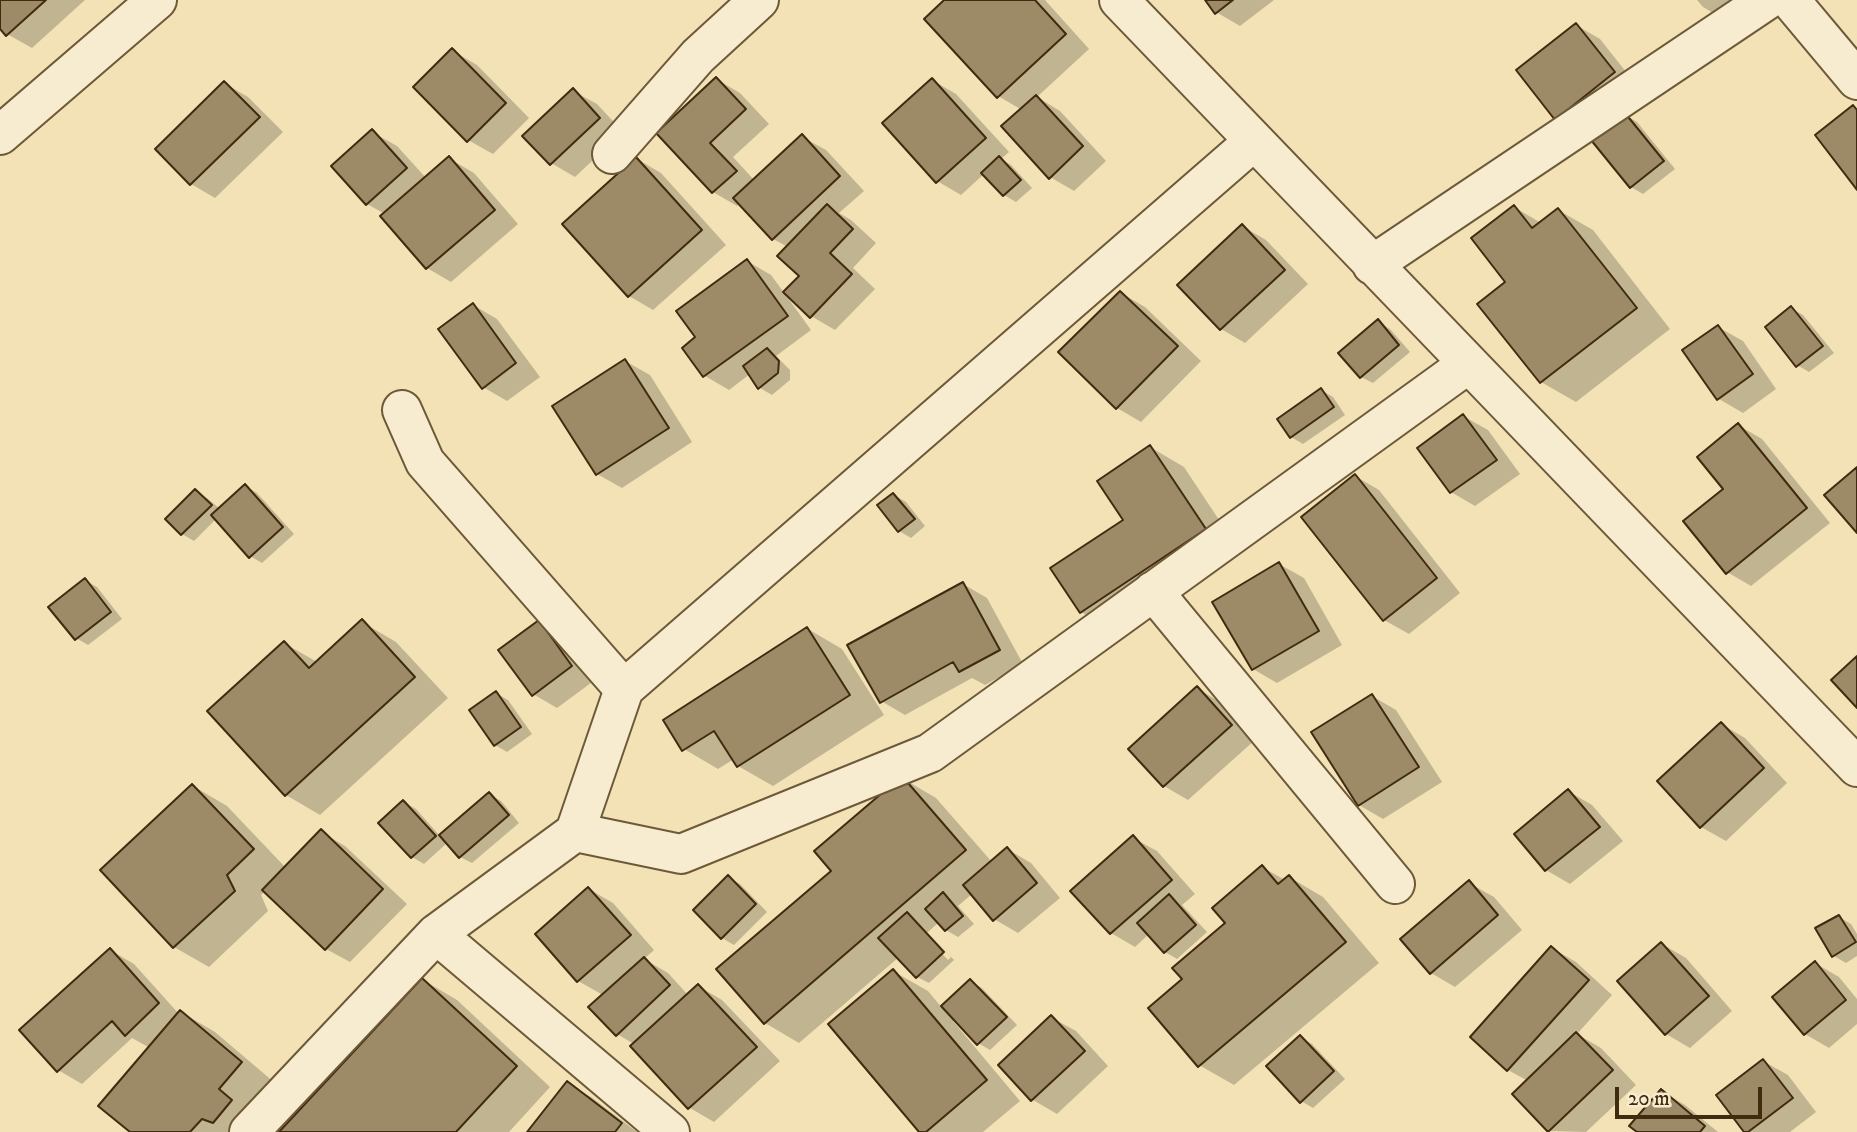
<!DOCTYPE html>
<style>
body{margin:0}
#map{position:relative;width:1857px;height:1132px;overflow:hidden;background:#f2e2b5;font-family:"IM FELL DW Pica",serif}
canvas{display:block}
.scale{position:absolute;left:1615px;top:1087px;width:147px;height:32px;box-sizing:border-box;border:4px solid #412b10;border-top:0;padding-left:9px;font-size:21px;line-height:24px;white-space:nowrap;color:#412b10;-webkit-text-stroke:5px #f7eccf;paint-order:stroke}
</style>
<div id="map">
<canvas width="1857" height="1132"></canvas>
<div class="scale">20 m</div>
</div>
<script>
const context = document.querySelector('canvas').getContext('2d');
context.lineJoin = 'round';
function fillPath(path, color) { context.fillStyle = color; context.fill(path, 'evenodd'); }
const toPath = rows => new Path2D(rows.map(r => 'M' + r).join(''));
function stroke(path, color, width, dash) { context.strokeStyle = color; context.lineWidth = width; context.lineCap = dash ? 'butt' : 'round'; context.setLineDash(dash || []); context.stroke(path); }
fillPath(toPath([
 [0,0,85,0,32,48,7,34,0,26],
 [947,0,1045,0,1089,49,1037,97,1060,111,1106,161,1074,191,1050,177,1022,110,998,96],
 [1207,0,1274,0,1240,26,1216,12],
 [1697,0,1752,0,1727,21,1703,7],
 [1576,25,1600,39,1638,87,1556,118],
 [453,51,477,65,529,118,493,154,468,140],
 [716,79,740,93,769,124,733,157,755,181,802,137,826,150,864,191,839,213,851,220,876,243,853,268,875,289,835,330,811,316,786,293,785,294,811,330,776,356,790,370,790,380,772,395,760,388,750,374,729,390,705,376,684,348,698,338,747,261,771,275,785,294,801,276,788,247,773,239,740,203,737,206,713,192,658,133],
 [932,80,956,94,1009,152,1001,159,1011,165,1032,188,1016,202,1004,195,984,174,961,195,937,181],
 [224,83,248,97,283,132,215,198,191,184],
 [573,91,597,104,623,132,575,177,551,163],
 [1625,115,1637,122,1675,169,1643,194,1631,187],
 [372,132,397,146,427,179,450,159,474,173,518,224,451,282,427,268,385,214,367,204],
 [637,159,661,173,726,245,653,310,629,296],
 [1514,207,1541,223,1558,210,1593,230,1670,329,1576,402,1541,382,1508,282],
 [1242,226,1266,240,1308,284,1245,343,1221,329],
 [1121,293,1145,307,1201,361,1141,422,1117,408,1061,352],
 [473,305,497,319,540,377,507,401,483,387],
 [1791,308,1803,315,1834,353,1809,372,1797,365],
 [1378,322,1390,329,1410,352,1373,383,1361,377],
 [1718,327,1743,341,1776,389,1743,413,1719,399,1684,350],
 [625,361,650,375,692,442,622,488,597,474],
 [1321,390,1333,397,1345,415,1303,444,1291,437],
 [1463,416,1488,430,1520,474,1475,506,1451,492],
 [1738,425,1762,439,1830,523,1751,586,1727,572],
 [1150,447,1184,467,1239,550,1116,632,1081,612,1125,520],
 [1355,476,1379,490,1460,593,1409,634,1384,620],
 [245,486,257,493,294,534,262,563,250,556,216,519,194,541,182,534,195,491,207,498,220,509],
 [894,495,906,502,925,526,911,538,899,531,879,506],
 [1279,564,1304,578,1342,645,1277,683,1253,669],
 [85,580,97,587,122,619,88,645,76,638],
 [963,584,987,598,1023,664,985,685,972,678,905,715,881,701],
 [362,622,396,642,448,698,320,815,286,795,284,643,317,662],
 [539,622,563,636,595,680,557,708,533,694],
 [808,629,842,649,884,715,773,786,738,766,734,759,718,769,684,749],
 [1198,689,1222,703,1255,740,1188,800,1164,786,1131,749],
 [496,693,508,700,532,734,507,752,495,745],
 [1372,696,1396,710,1442,782,1383,819,1359,805],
 [1721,724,1745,738,1787,783,1726,841,1701,827],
 [902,778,936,798,992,862,1007,849,1031,863,1060,898,1018,933,994,919,972,894,958,906,974,924,958,937,946,930,939,922,928,932,954,960,929,983,917,977,899,957,799,1043,765,1023,833,871],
 [928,932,951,957,948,960,925,935],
 [193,786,227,806,286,868,321,832,345,846,407,904,350,962,326,949,265,891,261,895,268,911,209,967,174,947],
 [1568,791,1592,805,1623,841,1570,884,1546,870],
 [489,794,501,801,519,823,472,863,460,857,448,842,424,864,412,857,404,802,416,809,440,836],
 [1133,838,1157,851,1195,894,1182,905,1207,932,1177,959,1165,952,1149,934,1135,947,1111,933],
 [1262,867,1285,880,1289,877,1323,897,1379,963,1234,1085,1199,1065,1185,979,1227,923],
 [728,878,740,884,767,912,734,945,722,938],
 [1469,883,1494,897,1522,930,1455,987,1431,973],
 [589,889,613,903,654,950,644,959,668,973,688,995,698,986,722,1000,780,1061,714,1122,690,1108,632,1046,634,1044,617,1034,603,995,578,981,538,934],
 [1839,917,1851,924,1857,934,1857,956,1846,963,1834,956],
 [1662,944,1686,958,1732,1011,1690,1048,1666,1034],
 [1552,948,1576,962,1612,995,1577,1034,1601,1048,1636,1085,1586,1132,1549,1131,1528,1081,1508,1070],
 [110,950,134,964,179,1014,181,1012,215,1032,275,1083,257,1132,132,1132,150,1048,132,1038,82,1084,58,1070],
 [1815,963,1839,977,1857,999,1857,1024,1829,1048,1805,1034],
 [893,971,928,991,942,1008,970,981,982,988,1017,1025,990,1050,978,1043,955,1019,953,1021,1020,1101,983,1132,921,1132],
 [423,980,457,1000,550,1087,509,1132,282,1132],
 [1052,1018,1076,1031,1108,1066,1057,1114,1033,1100,1001,1065],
 [1300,1037,1312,1044,1345,1079,1313,1108,1301,1101],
 [1763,1061,1788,1075,1816,1112,1790,1132,1747,1132],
 [567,1083,591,1097,637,1132,529,1132],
 [1661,1091,1685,1105,1718,1132,1640,1132]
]), '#0003');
const building = toPath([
 [0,0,46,0,6,36,0,29,0,0],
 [944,0,1035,0,1066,34,997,98,924,19,944,0],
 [1205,0,1233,0,1215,14,1205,0],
 [1576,23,1615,72,1555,120,1516,70,1576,23],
 [452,48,506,103,467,142,413,87,452,48],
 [716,77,746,109,710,143,737,171,712,193,656,133,716,77],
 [932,78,986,138,936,183,882,123,932,78],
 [224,81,260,117,190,185,155,149,224,81],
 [573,88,600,118,550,165,522,136,573,88],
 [1036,95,1083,146,1049,179,1001,126,1036,95],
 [1853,105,1857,110,1857,190,1815,135,1853,105],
 [1625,113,1664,161,1630,188,1591,140,1625,113],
 [372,129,407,168,366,205,331,166,372,129],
 [802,134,840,176,772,240,733,198,802,134],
 [449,156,495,210,426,269,380,216,449,156],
 [999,156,1021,180,1003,196,981,173,999,156],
 [636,157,702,230,628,297,562,224,636,157],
 [827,204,853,229,830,253,852,274,810,318,783,292,799,276,777,256,827,204],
 [1514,205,1532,228,1558,208,1637,308,1540,383,1477,304,1505,282,1471,238,1514,205],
 [1242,224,1285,270,1220,330,1177,285,1242,224],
 [747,259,788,316,703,377,682,348,695,337,676,311,747,259],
 [1120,291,1178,346,1116,409,1058,352,1120,291],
 [473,303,516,363,482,389,438,329,473,303],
 [1791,306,1823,346,1796,367,1765,327,1791,306],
 [1378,319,1399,345,1360,378,1338,353,1378,319],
 [1718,325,1753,374,1717,400,1682,350,1718,325],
 [767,348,779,361,778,373,758,389,743,366,767,348],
 [625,359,669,428,596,475,552,406,625,359],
 [1321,388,1334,407,1290,438,1277,419,1321,388],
 [1463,414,1497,460,1450,493,1417,448,1463,414],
 [1738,423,1807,508,1726,574,1683,521,1723,489,1697,457,1738,423],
 [1150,445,1206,529,1080,613,1050,568,1123,520,1097,481,1150,445],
 [1857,467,1857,533,1824,495,1857,467],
 [1355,474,1437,578,1383,621,1301,517,1355,474],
 [245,484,283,527,249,558,211,515,245,484],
 [195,489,212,505,181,535,165,519,195,489],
 [893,493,915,519,898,532,877,505,893,493],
 [1279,562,1319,631,1252,670,1212,602,1279,562],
 [85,578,111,612,75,640,48,607,85,578],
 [963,582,1000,650,959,672,953,662,880,703,847,645,963,582],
 [362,619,415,677,285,796,207,711,284,641,309,668,362,619],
 [539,620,572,666,532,696,498,650,539,620],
 [807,627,850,695,737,767,714,731,682,751,663,720,807,627],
 [1857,656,1857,708,1831,680,1857,656],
 [1197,686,1232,725,1163,787,1128,749,1197,686],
 [496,691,521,727,494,746,469,710,496,691],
 [1372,694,1419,767,1358,806,1311,732,1372,694],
 [1721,722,1764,768,1700,828,1657,781,1721,722],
 [902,776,966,850,764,1024,716,969,831,871,814,851,902,776],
 [192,784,254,849,227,875,235,891,173,948,100,870,192,784],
 [1568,789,1600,827,1545,871,1514,834,1568,789],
 [489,792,509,815,459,858,439,835,489,792],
 [403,800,436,836,411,858,378,823,403,800],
 [321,829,383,889,325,950,262,890,321,829],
 [1133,835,1172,880,1110,934,1070,891,1133,835],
 [1007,847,1037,883,993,921,963,885,1007,847],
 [1262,865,1278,884,1289,875,1346,942,1198,1067,1148,1008,1182,979,1172,968,1225,923,1212,908,1262,865],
 [728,875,756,904,721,939,693,910,728,875],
 [1469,880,1498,915,1430,974,1400,939,1469,880],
 [588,887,631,935,577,982,535,934,588,887],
 [943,892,963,916,945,931,925,909,943,892],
 [1169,894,1196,925,1164,953,1137,923,1169,894],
 [907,912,944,952,916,978,878,938,907,912],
 [1839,915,1856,942,1832,957,1815,928,1839,915],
 [1661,942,1709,996,1665,1035,1617,981,1661,942],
 [1551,946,1589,980,1507,1071,1470,1037,1551,946],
 [110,948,159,1003,125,1036,112,1021,57,1072,19,1030,110,948],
 [644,957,670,985,616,1036,588,1007,644,957],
 [1815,961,1846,1000,1804,1035,1772,997,1815,961],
 [893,969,987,1080,926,1132,919,1132,828,1024,893,969],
 [422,978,517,1066,456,1132,279,1132,422,978],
 [970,979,1007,1017,977,1045,941,1006,970,979],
 [698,984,757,1047,688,1109,630,1046,698,984],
 [180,1010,242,1062,219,1089,232,1100,213,1123,202,1119,190,1132,130,1132,98,1106,180,1010],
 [1051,1015,1085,1051,1031,1101,998,1065,1051,1015],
 [1576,1032,1613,1070,1548,1132,1512,1094,1576,1032],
 [1300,1035,1334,1071,1300,1103,1266,1066,1300,1035],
 [1763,1059,1793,1098,1748,1132,1744,1132,1716,1095,1763,1059],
 [567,1081,622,1123,615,1132,527,1132,567,1081],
 [1661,1089,1705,1126,1700,1132,1637,1132,1629,1126,1661,1089]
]);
fillPath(building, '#9d8a66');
stroke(building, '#412b10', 2);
const minor = toPath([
 [1119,0,1857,767],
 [1790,0,1857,80],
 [0,135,157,0],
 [612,154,698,56,759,0],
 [1372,265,1767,0],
 [1153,591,1395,884],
 [624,689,1254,141],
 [575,832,681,854,930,753,1468,364],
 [436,934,670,1132],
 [249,1132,436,934,575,832,624,689,425,462,402,410]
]);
stroke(minor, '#6d5939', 42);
stroke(minor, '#f7eccf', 38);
</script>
